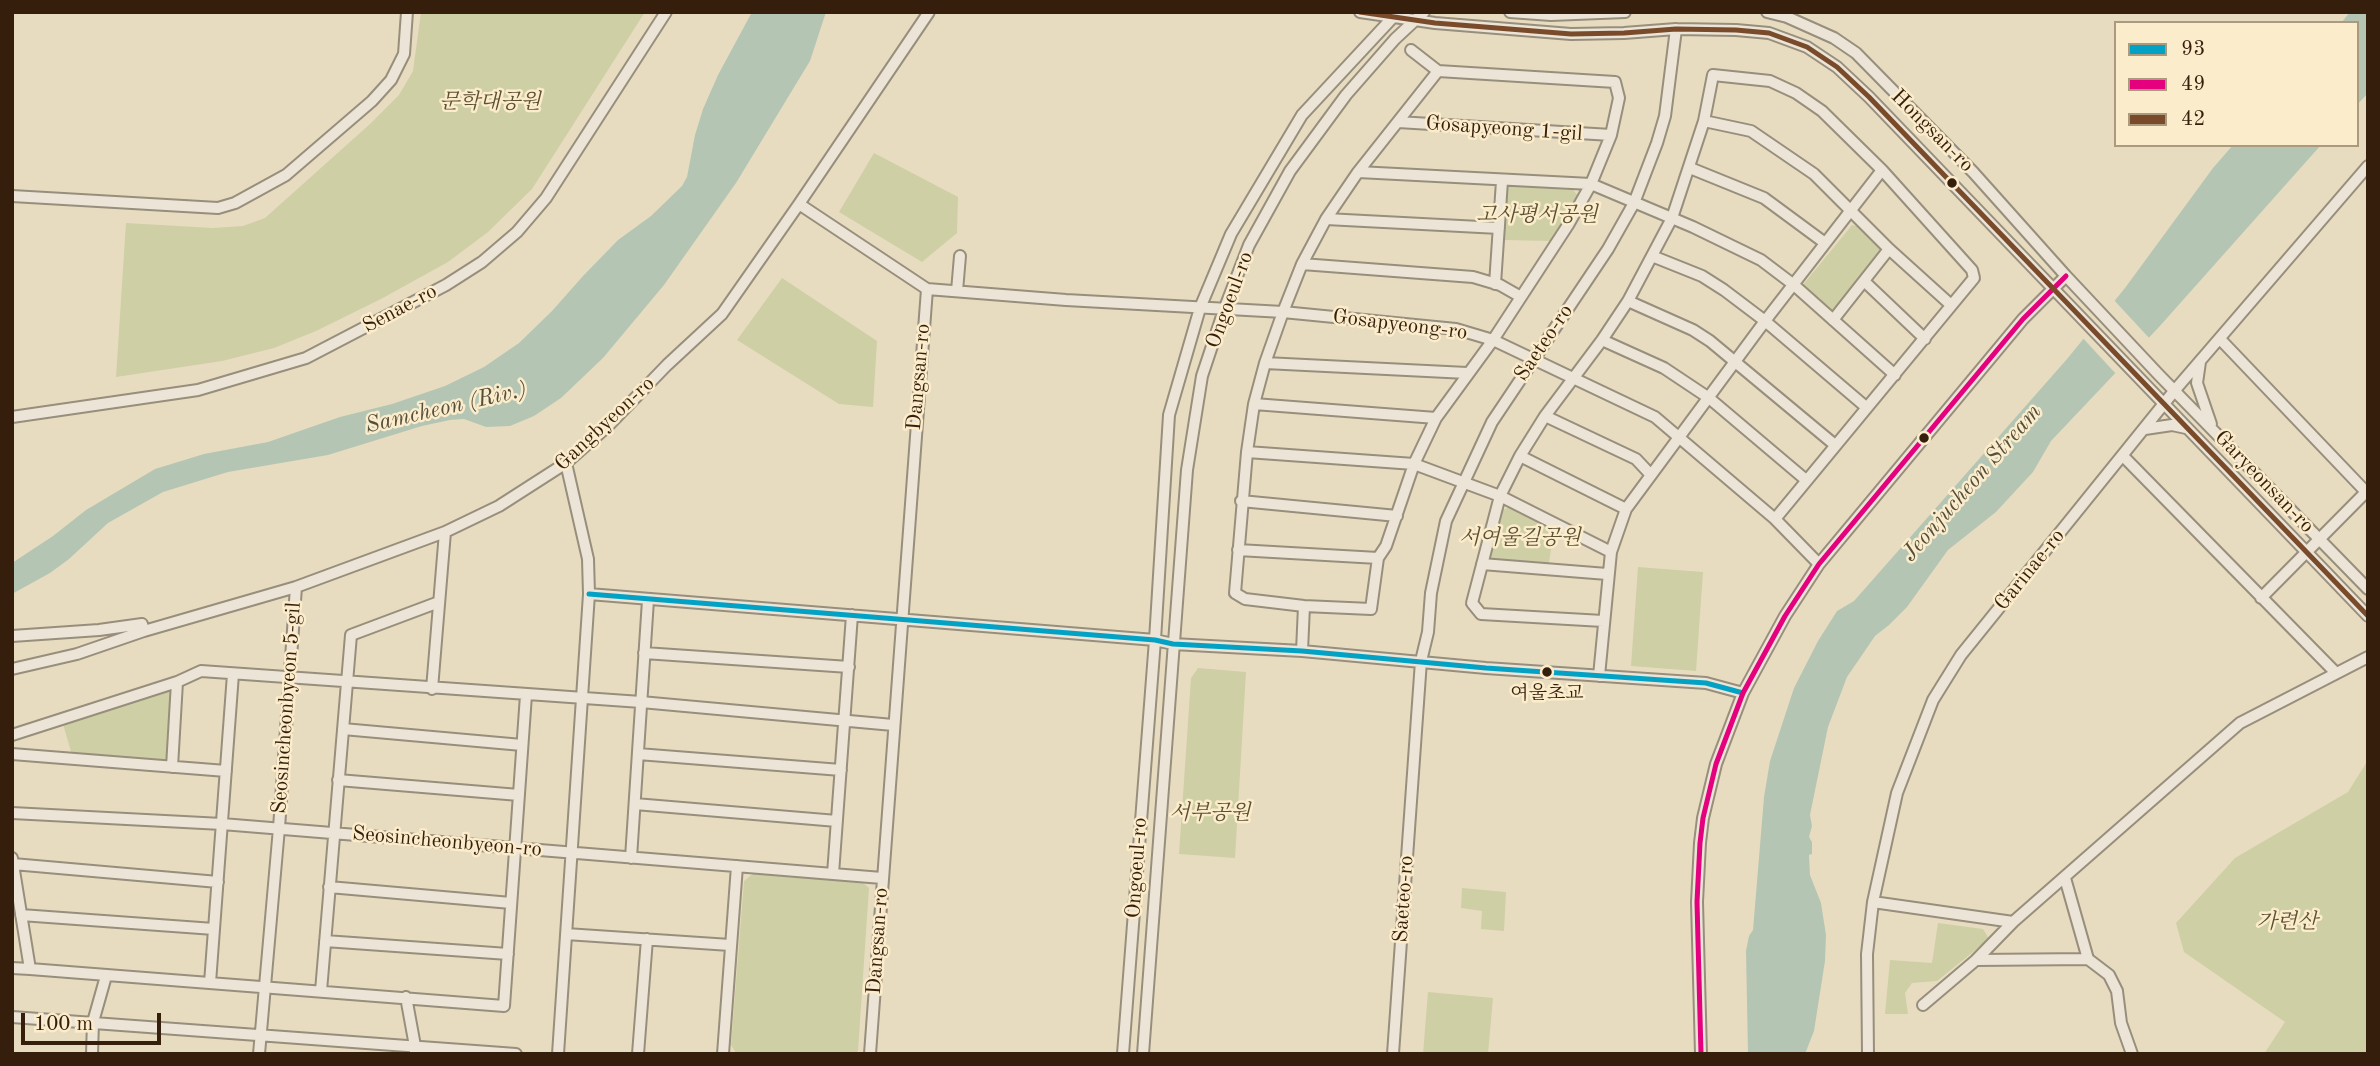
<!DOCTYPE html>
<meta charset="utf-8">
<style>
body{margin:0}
#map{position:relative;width:2380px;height:1066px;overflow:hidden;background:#e8dcc0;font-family:"Old Standard TT",serif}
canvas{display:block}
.frame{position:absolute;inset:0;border:14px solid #351e0c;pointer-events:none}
.legend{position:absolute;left:2114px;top:21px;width:245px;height:126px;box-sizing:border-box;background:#fbeccb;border:2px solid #ac9a7f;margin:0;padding:9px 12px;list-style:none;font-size:21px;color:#351e0c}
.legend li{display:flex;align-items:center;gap:14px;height:35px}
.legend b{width:35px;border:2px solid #ac9a7f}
.scale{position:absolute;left:21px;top:1013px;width:140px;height:32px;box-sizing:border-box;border:4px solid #351e0c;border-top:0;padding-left:9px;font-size:21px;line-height:24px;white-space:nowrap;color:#351e0c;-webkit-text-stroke:5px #fbeccb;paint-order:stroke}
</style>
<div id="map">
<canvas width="2380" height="1066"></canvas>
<div class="frame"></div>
<ul class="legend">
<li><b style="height:9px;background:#03a2c4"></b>93</li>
<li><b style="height:9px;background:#e5007d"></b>49</li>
<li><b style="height:9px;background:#7a4b2a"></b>42</li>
</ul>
<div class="scale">100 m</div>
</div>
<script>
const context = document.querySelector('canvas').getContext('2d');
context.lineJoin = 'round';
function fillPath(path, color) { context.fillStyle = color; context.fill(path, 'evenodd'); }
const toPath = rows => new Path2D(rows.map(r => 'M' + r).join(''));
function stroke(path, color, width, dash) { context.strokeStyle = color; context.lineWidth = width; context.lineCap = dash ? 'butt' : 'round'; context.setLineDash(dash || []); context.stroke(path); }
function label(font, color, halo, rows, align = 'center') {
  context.font = font + ' "Old Standard TT","Noto Serif KR",serif'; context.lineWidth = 5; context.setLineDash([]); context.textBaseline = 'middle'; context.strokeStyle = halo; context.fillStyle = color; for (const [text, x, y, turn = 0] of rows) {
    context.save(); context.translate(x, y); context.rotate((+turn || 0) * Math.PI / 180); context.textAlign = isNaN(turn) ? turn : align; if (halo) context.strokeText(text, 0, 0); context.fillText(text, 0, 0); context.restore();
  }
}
fillPath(toPath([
 [421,12,645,12,532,189,488,232,448,262,381,299,316,331,274,348,222,361,116,377,126,223,213,228,243,226,265,218,370,124,399,95,413,71],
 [874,153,958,197,957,233,922,262,839,212],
 [1508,186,1573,190,1580,198,1552,241,1502,240],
 [1852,225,1862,227,1882,250,1834,315,1802,286],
 [782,278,877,341,873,407,839,404,737,340],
 [1512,506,1555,526,1548,568,1492,563,1487,559,1500,511],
 [1638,567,1703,572,1696,671,1631,666],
 [1198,668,1246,672,1235,858,1179,854,1191,678],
 [163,690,172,691,167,761,72,755,63,724],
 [2368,760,2368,1054,2264,1054,2285,1022,2184,952,2176,923,2235,858,2348,792],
 [754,873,862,882,869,888,858,1051,855,1054,744,1054,736,1053,731,1045,744,881],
 [1462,888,1506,892,1504,931,1481,929,1482,911,1461,908],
 [1938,923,1983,929,1989,939,1937,981,1912,983,1905,993,1908,1014,1885,1014,1890,960,1932,963],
 [1428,992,1493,998,1488,1054,1423,1054]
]), '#cecfa5');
fillPath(toPath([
 [752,12,826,12,810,61,736,183,664,285,603,358,561,398,534,416,510,426,486,427,464,419,450,420,422,426,328,455,228,472,163,492,108,523,69,559,50,573,12,594,12,563,53,536,86,510,155,469,204,454,268,442,340,417,392,404,445,386,484,367,519,343,552,311,583,276,618,240,651,216,682,186,687,177,695,135,703,109,718,75],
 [2350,12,2368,12,2368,93,2357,105,2357,23,2341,23],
 [2233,145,2321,145,2159,327,2051,441,2033,472,1996,512,1948,550,1907,607,1889,625,1875,636,1847,677,1828,727,1810,815,1812,826,1809,837,1812,842,1812,854,1809,855,1810,875,1821,903,1826,935,1825,961,1814,1031,1805,1054,1748,1054,1746,951,1749,936,1753,930,1764,797,1770,761,1794,688,1818,641,1837,611,1854,601,2067,359,2125,288,2213,168]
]), '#b4c6b3');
fillPath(toPath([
 [2112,298,2151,340,2117,375,2080,335]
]), '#e8dcc0');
const minor = toPath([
 [1360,12,1435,23,1571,34,1624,33,1676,29,1736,30,1769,33,1807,47,1837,67,1869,97,2368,616],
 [1510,12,1551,15,1625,12],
 [1767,12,1787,17,1834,38,1856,53,1973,172,2066,276,2159,375,2368,589],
 [1411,50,1438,71],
 [1438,71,1615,82,1619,98,1611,135,1591,184,1568,225,1493,340,1436,418,1414,464,1386,546,1378,558,1371,609,1304,606,1245,599,1235,593,1247,452,1254,404,1265,363,1283,312,1302,264,1326,219,1358,172,1438,71],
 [1704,121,1751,131,1814,174,1889,249,1951,305],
 [1398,122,1611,135],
 [1690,168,1764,198,1825,243],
 [1358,172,1591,184,1693,227,1761,260,1794,285,1895,375],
 [12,196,218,208,235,203,286,175,372,101,391,80,404,54,407,12],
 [799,204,927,289,870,1054],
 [1326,219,1499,228],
 [1652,256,1702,276,1724,290,1765,321,1866,407],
 [1302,264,1473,277,1500,285,1521,297],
 [1864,281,1925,339],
 [1495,284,1502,181],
 [927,289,1066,300,1283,312,1456,329,1493,340,1655,417,1775,519,1819,564],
 [957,291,960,256],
 [1628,301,1693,330,1710,341,1835,445],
 [1833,320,1889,249],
 [2220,339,2368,494],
 [1602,340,1664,368,1709,398,1806,480],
 [2200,362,2197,383,2211,424],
 [1265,363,1467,373],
 [1254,404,1436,418],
 [1545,416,1636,459,1651,475],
 [12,417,198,390,306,358,446,285,482,262,517,232,546,198,666,12],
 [2145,429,2172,425,2186,428],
 [1247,452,1414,464,1500,496,1611,552],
 [1520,456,1626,509],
 [2123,456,2336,673],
 [1241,501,1397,516],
 [1775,519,1974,278,1972,270,1882,170],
 [1238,550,1378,558],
 [1482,564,1607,574],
 [589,594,1155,640,1173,644,1302,651,1486,668,1706,683,1743,693],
 [2261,598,2368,490],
 [12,636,99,630,142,624,144,631],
 [1302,651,1304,606],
 [644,653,849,667],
 [12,669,77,654,144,631,296,587,445,532,499,506,566,463,609,425,667,365,722,314,799,204,929,12],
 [1599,676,1611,552,1626,509,1765,321,1882,170,1822,111,1796,93,1770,81,1713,75,1704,121,1672,218,1628,301,1602,340,1545,416,1520,456,1500,496,1472,603,1481,614,1603,621],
 [432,689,445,532],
 [343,729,522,745],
 [12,735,177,682,201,671,641,702,893,725],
 [12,754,226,771],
 [638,754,841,770],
 [172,767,177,682],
 [338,780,519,795],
 [635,804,837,821],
 [12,813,222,824,882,878],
 [12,858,30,969,504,1006,526,695],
 [631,858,648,600],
 [13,864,218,882],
 [833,874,852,615],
 [2065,878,2088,959],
 [329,887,511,903],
 [1873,902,2013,922,2240,723,2368,657],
 [21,915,214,929],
 [566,934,730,945],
 [325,941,508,954],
 [1976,960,2088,959,2109,975,2117,991,2121,1023,2132,1054],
 [12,968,30,969],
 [210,983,233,674],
 [321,991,351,635,439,602],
 [406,997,415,1046,415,1054],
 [1923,1005,1976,960,2013,922],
 [12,1017,516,1054],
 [92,1054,93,1022,106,976],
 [259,1054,279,828,296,587],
 [558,1054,589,594,588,559,566,463],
 [638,1054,647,939],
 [723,1054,737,866],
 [1123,1054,1155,640,1169,415,1200,308,1231,234,1302,115,1396,14],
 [1143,1054,1187,470,1202,376,1224,310,1249,245,1290,171,1346,95,1395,39,1424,12],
 [1393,1054,1421,661,1428,632,1431,593,1446,521,1492,422,1608,249,1634,203,1657,143,1665,116,1676,29],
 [1701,1054,1697,902,1700,843,1703,818,1716,764,1743,693,1785,616,1819,564,2023,319,2066,276],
 [1868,1054,1867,954,1873,902,1897,793,1933,700,1961,655,2175,390,2368,166]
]);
stroke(minor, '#988e7c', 14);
stroke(minor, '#ebe4d7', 10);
stroke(toPath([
 [589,594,1155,640,1173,644,1302,651,1486,668,1706,683,1743,693]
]), '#03a2c4', 5);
stroke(toPath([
 [1701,1054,1697,902,1700,843,1703,818,1716,764,1743,693,1785,616,1819,564,2023,319,2066,276]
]), '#e5007d', 5);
stroke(toPath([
 [1360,12,1435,23,1571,34,1624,33,1676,29,1736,30,1769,33,1807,47,1837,67,1869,97,2368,616]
]), '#7a4b2a', 5);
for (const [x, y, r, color] of [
 [1952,183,6,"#351e0c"],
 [1924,438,6,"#351e0c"],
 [1547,672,6,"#351e0c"]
]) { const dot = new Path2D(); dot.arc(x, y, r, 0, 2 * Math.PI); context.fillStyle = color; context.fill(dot); stroke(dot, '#fbeccb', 2.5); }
label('19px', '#351e0c', '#fbeccb', [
 ["여울초교",1547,694]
]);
label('italic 21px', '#5c5033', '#fbeccb', [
 ["문학대공원",490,102],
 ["고사평서공원",1537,215],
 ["서여울길공원",1520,538],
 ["서부공원",1210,813],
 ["가련산",2287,922]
]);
label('21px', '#351e0c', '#fbeccb', [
 ["Gosapyeong 1-gil",1504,129,4],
 ["Hongsan-ro",1932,131,45],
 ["Ongoeul-ro",1230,300,-70],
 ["Senae-ro",400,309,-28],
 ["Gosapyeong-ro",1400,325,7],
 ["Saeteo-ro",1544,343,-56],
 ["Dangsan-ro",919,377,-85],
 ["Gangbyeon-ro",605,424,-43],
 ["Garyeonsan-ro",2264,482,46],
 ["Garinae-ro",2030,570,-51],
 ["Seosincheonbyeon 5-gil",287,708,-86],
 ["Seosincheonbyeon-ro",447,842,5],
 ["Ongoeul-ro",1137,868,-86],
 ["Saeteo-ro",1404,899,-86],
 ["Dangsan-ro",878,941,-86]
]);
label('italic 23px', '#544e3c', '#fbeccb', [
 ["Samcheon (Riv.)",446,408,-13],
 ["Jeonjucheon Stream",1972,483,-49]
]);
</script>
